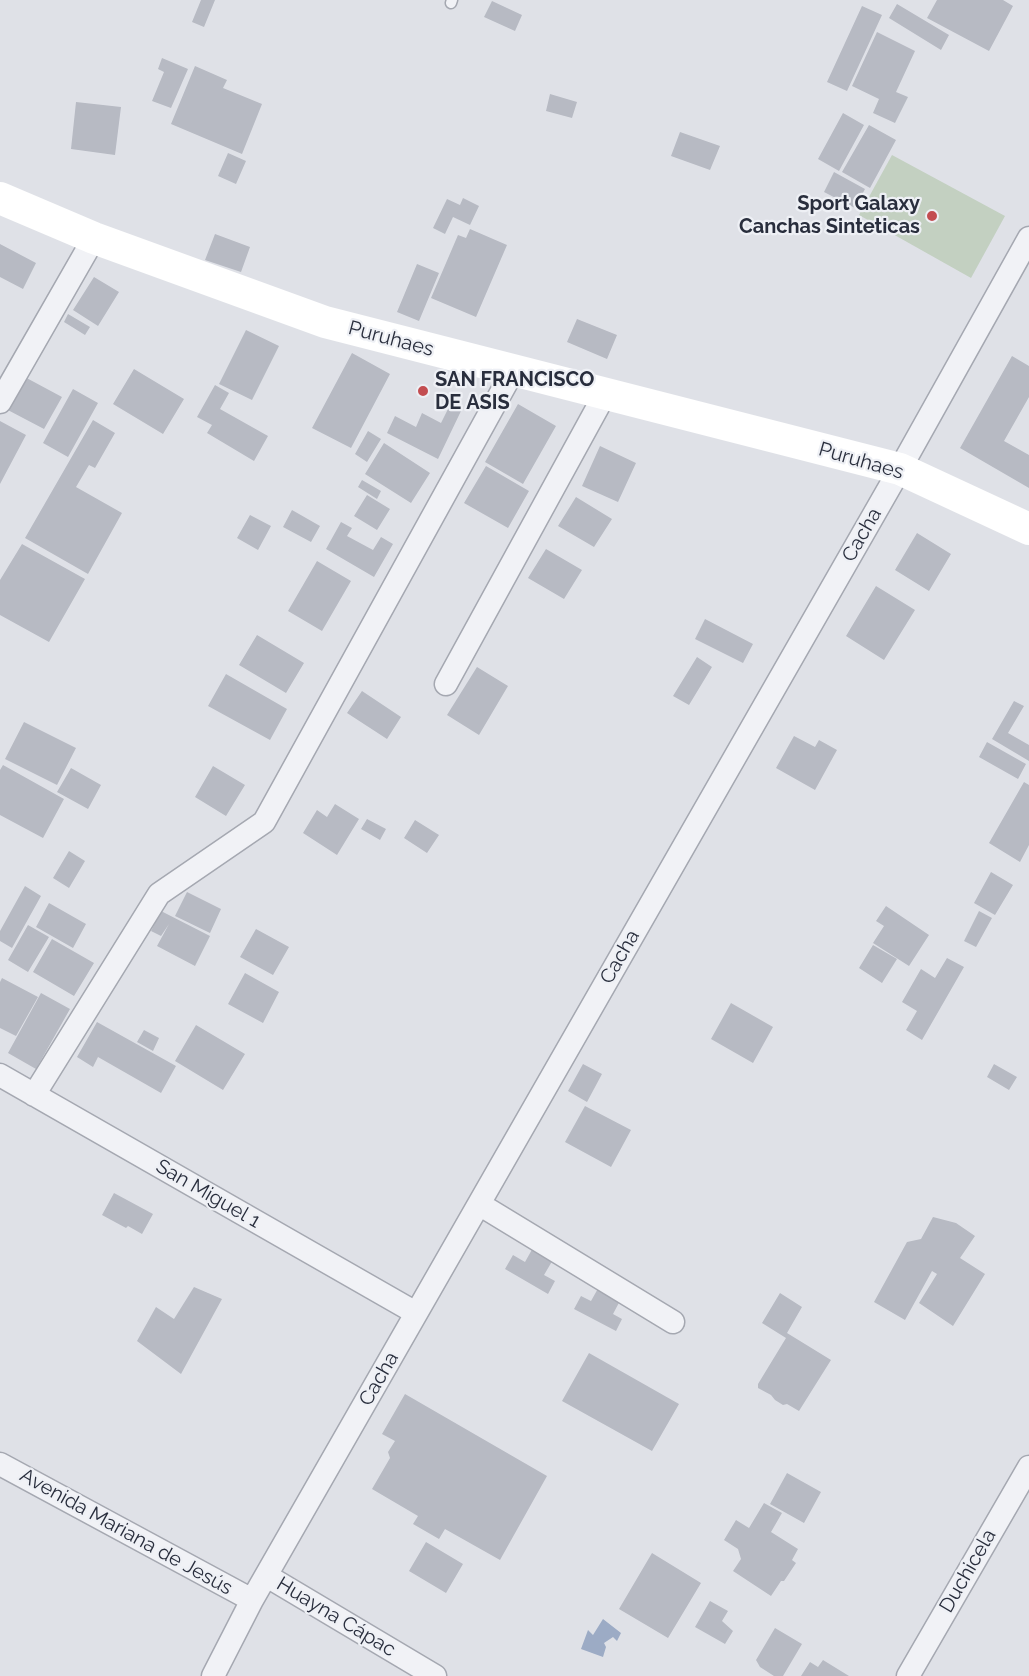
<!DOCTYPE html>
<meta charset="utf-8">
<style>
body{margin:0}
canvas{display:block;background:#dfe1e7}
</style>
<canvas width="1029" height="1676"></canvas>
<script>
const context = document.querySelector('canvas').getContext('2d');
context.lineJoin = 'round';
function fillPath(path, color) { context.fillStyle = color; context.fill(path, 'evenodd'); }
const toPath = rows => new Path2D(rows.map(r => 'M' + r).join(''));
function stroke(path, color, width, dash) { context.strokeStyle = color; context.lineWidth = width; context.lineCap = dash ? 'butt' : 'round'; context.setLineDash(dash || []); context.stroke(path); }
function label(font, color, halo, rows, align = 'center') {
  context.font = font + ' Raleway,sans-serif'; context.lineWidth = 4.5; context.setLineDash([]); context.textBaseline = 'middle'; context.strokeStyle = halo; context.fillStyle = color; for (const [text, x, y, turn = 0] of rows) {
    context.save(); context.translate(x, y); context.rotate((+turn || 0) * Math.PI / 180); context.textAlign = isNaN(turn) ? turn : align; if (halo) context.strokeText(text, 0, 0); context.fillText(text, 0, 0); context.restore();
  }
}
fillPath(toPath([
 [892,155,1005,216,971,278,859,215]
]), '#c3d0c1');
fillPath(toPath([
 [603,1619,621,1633,617,1641,613,1637,604,1643,606,1647,603,1657,581,1649,588,1630,593,1635]
]), '#9cabc5');
fillPath(toPath([
 [201,0,215,0,204,27,192,22],
 [937,0,1003,0,1013,6,989,51,927,18],
 [492,1,522,15,515,31,484,17],
 [897,4,949,35,941,50,889,18],
 [862,6,882,15,847,91,827,82],
 [877,32,915,51,896,92,908,97,895,123,873,113,879,99,852,86],
 [162,58,188,69,171,108,152,101,164,72,158,69],
 [195,66,227,80,223,88,262,104,242,154,171,124],
 [550,94,577,102,572,118,546,111],
 [76,102,121,107,115,155,71,149],
 [843,113,864,125,839,171,818,159],
 [869,125,896,140,870,188,842,172],
 [680,132,720,146,710,170,671,156],
 [228,153,246,161,236,184,218,176],
 [834,172,865,189,855,208,824,192],
 [463,198,479,206,470,225,453,217,445,234,433,228,447,199,460,205],
 [470,229,507,245,476,317,431,298,458,235,466,238],
 [215,234,250,247,241,272,205,260],
 [0,244,36,263,23,289,0,277],
 [417,264,439,273,419,321,397,312],
 [94,277,119,292,98,326,73,310],
 [68,314,90,327,85,335,64,322],
 [577,319,617,335,607,359,567,342],
 [246,330,279,346,252,400,219,384],
 [352,353,390,374,351,448,312,428],
 [1012,356,1029,366,1029,397,1004,441,1029,455,1029,488,960,448],
 [134,369,184,399,163,434,113,404],
 [21,375,62,397,44,429,4,408],
 [215,385,229,393,220,409,268,436,254,461,207,433,212,425,197,417],
 [73,389,98,403,68,457,43,443],
 [518,404,556,426,523,484,485,462],
 [450,405,461,411,438,459,387,433,395,416,416,427,422,413,441,423],
 [93,420,115,433,95,468,89,465,76,487,122,513,88,574,25,538],
 [0,421,26,435,0,484],
 [368,431,381,439,367,462,355,454],
 [384,443,430,473,411,503,365,474],
 [600,446,636,463,618,502,582,486],
 [486,466,529,491,508,528,464,503],
 [362,480,381,491,377,499,358,487],
 [367,495,390,509,377,530,354,516],
 [576,497,612,519,594,547,558,526],
 [292,510,320,526,311,542,283,527],
 [250,515,271,526,258,550,237,538],
 [341,522,352,528,347,536,373,550,381,537,393,544,374,577,326,549],
 [917,533,951,554,929,591,895,570],
 [22,544,85,579,49,642,0,615,0,580],
 [546,549,582,570,564,599,528,578],
 [317,561,351,581,322,631,288,611],
 [876,586,915,610,884,660,846,636],
 [705,619,753,644,743,663,695,639],
 [257,635,304,663,286,693,239,665],
 [697,657,712,667,689,705,673,696],
 [477,667,508,686,479,735,447,715],
 [226,674,287,709,270,740,208,706],
 [362,691,401,717,387,739,347,713],
 [1014,701,1024,706,1008,733,1029,745,1029,761,992,739],
 [24,722,76,748,57,785,5,759],
 [794,736,815,747,819,740,837,750,815,790,776,768],
 [987,742,1026,764,1018,779,979,757],
 [3,765,64,799,43,838,0,815,0,770],
 [213,766,245,785,226,816,195,797],
 [71,768,101,785,88,809,57,792],
 [1024,782,1029,785,1029,845,1020,862,989,843],
 [335,804,359,819,337,855,303,833,317,810,327,817],
 [367,819,386,829,380,840,361,829],
 [415,820,439,835,427,853,404,838],
 [69,851,85,861,69,888,53,878],
 [991,872,1013,885,995,915,974,903],
 [25,886,41,896,12,948,0,941,0,931],
 [187,892,221,909,210,933,175,916],
 [49,903,86,924,73,948,36,927],
 [886,906,929,935,909,966,873,943,884,926,876,921],
 [161,911,210,936,195,966,157,946,169,924,161,936,151,931],
 [979,911,992,918,976,947,964,941],
 [28,925,49,937,28,972,8,960],
 [256,929,289,947,273,975,240,957],
 [52,939,94,963,74,996,33,972],
 [873,945,897,959,882,983,859,968],
 [947,958,964,967,922,1040,906,1030,917,1011,902,1002,921,969,935,978],
 [245,973,279,992,263,1023,228,1004],
 [2,978,38,997,16,1036,0,1028,0,982],
 [41,993,70,1009,36,1069,8,1053],
 [731,1003,773,1027,753,1063,711,1039],
 [97,1022,176,1066,161,1093,98,1057,93,1067,77,1057],
 [196,1025,245,1054,223,1090,175,1061],
 [144,1030,159,1038,153,1051,137,1042],
 [583,1064,602,1074,587,1102,568,1091],
 [994,1064,1017,1077,1009,1090,987,1077],
 [585,1106,631,1130,611,1167,565,1142],
 [114,1193,153,1214,142,1234,128,1226,126,1228,102,1215],
 [933,1217,956,1223,975,1236,960,1258,985,1274,953,1326,919,1303,937,1274,932,1271,905,1320,874,1302,907,1242,921,1239],
 [534,1246,554,1258,544,1275,555,1281,548,1294,505,1269,513,1255,525,1262],
 [600,1285,622,1297,613,1314,622,1319,616,1331,574,1309,581,1296,591,1301],
 [194,1287,222,1299,181,1374,137,1341,156,1307,174,1319],
 [780,1293,802,1307,787,1333,831,1360,799,1411,787,1404,783,1405,775,1400,771,1395,758,1388,758,1384,786,1338,762,1323],
 [589,1353,679,1404,652,1451,562,1401],
 [405,1394,547,1476,500,1560,445,1529,439,1539,413,1524,418,1516,372,1489,390,1458,388,1452,395,1441,382,1434],
 [787,1473,821,1492,804,1523,770,1504],
 [764,1503,782,1513,771,1532,798,1549,792,1560,796,1563,784,1581,781,1581,771,1596,733,1571,741,1559,738,1549,724,1540,736,1520,749,1528],
 [426,1542,463,1564,446,1593,409,1571],
 [652,1553,701,1583,668,1638,619,1609],
 [710,1601,728,1611,722,1621,733,1631,725,1644,695,1627],
 [775,1628,802,1644,783,1676,774,1676,760,1667,756,1660],
 [823,1660,849,1676,801,1676,810,1662,818,1667]
]), '#b7bac3');
const lane = toPath([
 [451,3,452,0]
]);
const street = toPath([
 [0,402,94,238],
 [446,684,605,394],
 [0,1075,416,1313],
 [34,1095,159,894,264,822,513,371],
 [479,1204,673,1322],
 [0,1464,252,1600],
 [267,1576,435,1676],
 [213,1676,252,1600,900,469,1029,238],
 [908,1676,1029,1467]
]);
stroke(lane, '#a5a8b1', 13);
stroke(street, '#a5a8b1', 25);
stroke(lane, '#f1f2f6', 10);
stroke(street, '#f1f2f6', 22);
stroke(toPath([
 [0,198,94,238,325,322,900,469,1029,529]
]), '#fff', 32);
for (const [x, y, r, color] of [
 [932,216,6,"#c34d51"],
 [423,391,6,"#c34d51"]
]) { const dot = new Path2D(); dot.arc(x, y, r, 0, 2 * Math.PI); context.fillStyle = color; context.fill(dot); stroke(dot, '#eef0f5', 2); }
label('bold 20px', '#292e3d', '#eef0f5', [
 ["Sport Galaxy",920,204],
 ["Canchas Sinteticas",920,227],
 ["SAN FRANCISCO",435,380,"left"],
 ["DE ASIS",435,403,"left"]
], 'right');
label('20px', '#292e3d', '#eef0f5', [
 ["Puruhaes",391,339,15],
 ["Puruhaes",861,461,16],
 ["Cacha",862,535,-60],
 ["Cacha",620,957,-60],
 ["San Miguel 1",208,1194,30],
 ["Cacha",379,1379,-60],
 ["Avenida Mariana de Jesús",126,1532,29],
 ["Duchicela",968,1571,-60],
 ["Huayna Cápac",336,1617,31]
]);
</script>
